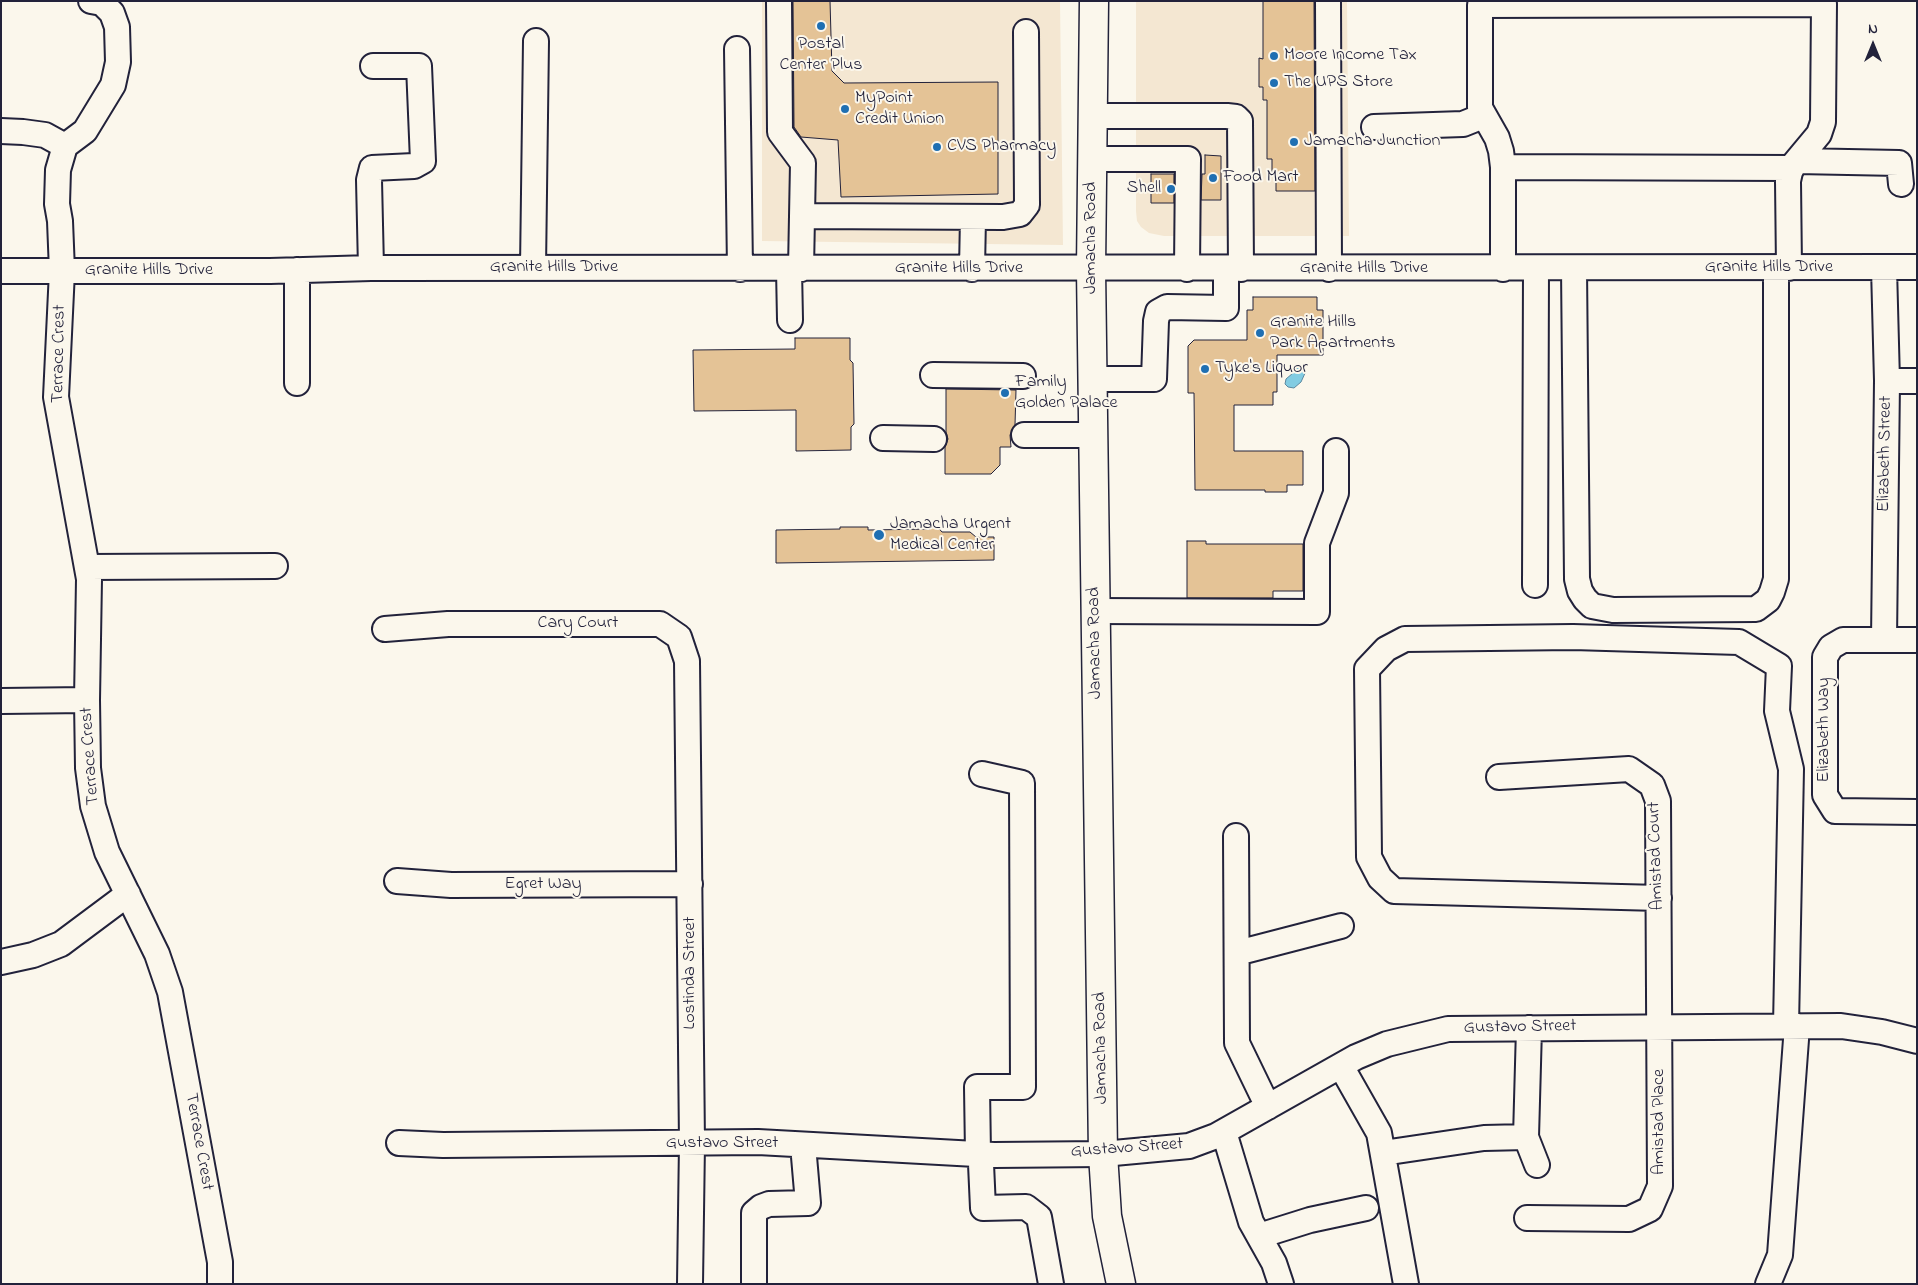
<!DOCTYPE html>
<style>
body{margin:0}
#map{position:relative;width:1918px;height:1285px;overflow:hidden;background:#fbf7ec;font-family:"Indie Flower",sans-serif}
canvas{display:block}
.frame{position:absolute;inset:0;border:2px solid #22223b;pointer-events:none}
.north{position:absolute;left:1848px;top:20px;width:50px;height:50px;-webkit-text-stroke:4px #fbf7ec;paint-order:stroke;rotate:0deg;font-size:14px;font-weight:700;line-height:20px;text-align:center;color:#22223b}
.north::after{content:'';display:block;margin:auto;width:18px;height:22px;background:#22223b;clip-path:polygon(50% 0,100% 100%,50% 72%,0 100%)}
</style>
<div id="map">
<canvas width="1918" height="1285"></canvas>
<div class="frame"></div>
<div class="north">N</div>
</div>
<script>
const context = document.querySelector('canvas').getContext('2d');
context.lineJoin = 'round';
function fillPath(path, color) { context.fillStyle = color; context.fill(path, 'evenodd'); }
const toPath = rows => new Path2D(rows.map(r => 'M' + r).join(''));
function stroke(path, color, width, dash) { context.strokeStyle = color; context.lineWidth = width; context.lineCap = dash ? 'butt' : 'round'; context.setLineDash(dash || []); context.stroke(path); }
function label(font, color, halo, rows, align = 'center') {
  context.font = font + ' "Indie Flower",sans-serif'; context.lineWidth = 4; context.setLineDash([]); context.textBaseline = 'middle'; context.strokeStyle = halo; context.fillStyle = color; for (const [text, x, y, turn = 0] of rows) {
    context.save(); context.translate(x, y); context.rotate((+turn || 0) * Math.PI / 180); context.textAlign = isNaN(turn) ? turn : align; if (halo) context.strokeText(text, 0, 0); context.fillText(text, 0, 0); context.restore();
  }
}
fillPath(toPath([
 [762,1,1060,1,1063,245,762,241],
 [1136,1,1347,1,1349,236,1164,236,1149,233,1141,227,1137,221,1136,211]
]), '#f4e7d2');
const water = toPath([
 [1302,366,1306,371,1301,382,1294,388,1288,387,1285,384,1286,379,1293,373,1298,367,1302,366]
]);
fillPath(water, '#82cce2');
stroke(water, '#5c889f', 1);
const building = toPath([
 [793,1,830,1,832,71,844,83,998,82,998,194,841,197,838,140,801,137,794,127,793,1],
 [1263,1,1314,1,1315,191,1276,191,1276,172,1272,172,1272,159,1267,159,1267,100,1263,100,1263,87,1259,87,1259,58,1263,59,1263,1],
 [1205,155,1221,156,1221,200,1201,200,1202,174,1205,174,1205,155],
 [1151,174,1174,174,1174,203,1151,203,1151,174],
 [1253,297,1317,297,1317,310,1323,310,1323,355,1277,355,1277,392,1273,392,1273,405,1234,405,1234,451,1303,451,1303,485,1287,485,1287,492,1265,492,1265,490,1195,490,1194,393,1188,393,1188,346,1194,340,1247,340,1247,310,1253,310,1253,297],
 [795,338,850,338,850,360,853,363,854,424,851,427,851,450,796,451,796,410,694,411,693,350,795,349,795,338],
 [946,389,1016,390,1015,425,1010,435,1011,447,1000,447,1000,465,991,474,945,474,945,447,948,439,946,432,946,389],
 [935,524,942,532,970,532,976,537,994,537,994,560,776,563,776,530,840,529,840,527,868,527,868,530,930,529,935,524],
 [1187,541,1206,541,1206,544,1303,544,1303,591,1273,591,1273,598,1187,598,1187,541]
]);
fillPath(building, '#e4c396');
stroke(building, '#22223b', 1);
const minor = toPath([
 [1328,1,1329,269],
 [779,2,780,132,803,163,802,216,1003,217,1020,214,1027,205,1026,32],
 [737,49,740,269],
 [1093,116,1227,116,1236,117,1240,121,1241,269],
 [1374,127,1463,124,1483,116],
 [1,131,23,132,45,135,65,146,85,131,113,85,118,62,117,27,112,13,102,3,91,1],
 [65,146,58,170,57,204,60,221,62,271,56,397,89,579,87,700,88,768,93,806,107,852,157,954,170,992,220,1262,220,1284],
 [1092,159,1188,159,1187,269],
 [1797,161,1899,163,1901,184],
 [1503,167,1792,168],
 [371,268,369,180,372,168,414,166,423,161,419,66,373,66],
 [533,268,536,41],
 [1574,268,1577,579,1580,591,1585,599,1592,606,1613,610,1756,609,1768,600,1772,592,1776,579,1776,268],
 [1884,268,1887,381,1884,640],
 [789,269,790,320],
 [801,269,802,216],
 [972,269,973,217],
 [1503,269,1503,167,1501,151,1497,138,1480,108,1480,5,1824,4,1823,122,1819,134,1794,164,1790,172,1788,181,1789,268],
 [297,270,297,383],
 [1,271,270,271,371,268,1917,267],
 [933,375,1023,376],
 [1093,379,1154,379,1156,321,1158,312,1167,307,1226,308,1226,269],
 [1887,381,1917,381],
 [1024,435,1093,435],
 [883,438,934,439],
 [88,567,275,566],
 [1535,585,1536,269],
 [1096,611,1317,612,1317,543,1336,493,1336,451],
 [385,629,448,624,660,624,679,637,687,661,692,1143,690,1284],
 [1917,640,1843,640,1831,647,1825,657,1825,795,1835,811,1917,812],
 [1,701,87,700],
 [982,774,1022,783,1023,1087,977,1087,978,1154,981,1164,983,1208,1026,1207,1039,1217,1051,1284],
 [1499,777,1629,769,1652,785,1658,801,1660,1186,1650,1209,1629,1219,1527,1218],
 [1236,836,1237,1043,1268,1107],
 [397,881,451,885,690,884],
 [1659,898,1394,891,1380,878,1369,857,1367,669,1386,649,1405,639,1573,637,1739,642,1779,666,1777,711,1791,769,1786,1026],
 [1237,953,1341,926],
 [1,962,33,955,61,944,128,894],
 [1341,1066,1379,1133,1406,1284],
 [1224,1132,1251,1222,1274,1263,1281,1284],
 [1526,1137,1529,1028],
 [399,1143,443,1145,758,1142,994,1155,1103,1154,1189,1146,1216,1136,1356,1057,1387,1044,1448,1029,1841,1026,1882,1032,1917,1041],
 [1383,1153,1484,1138,1526,1137,1537,1165],
 [1259,1236,1310,1220,1366,1208],
 [754,1284,754,1213,761,1207,769,1204,808,1203,803,1145],
 [1768,1284,1780,1255,1797,1026]
]);
const major = toPath([
 [1094,1,1091,269,1103,1154,1107,1216,1121,1284]
]);
stroke(minor, '#22223b', 28);
stroke(major, '#22223b', 31);
stroke(minor, '#fbf7ec', 24);
stroke(major, '#fbf7ec', 28);
for (const [x, y, r, color] of [
 [821,26,5,"#1f6fb2"],
 [1274,56,5,"#1f6fb2"],
 [1274,83,5,"#1f6fb2"],
 [845,109,5,"#1f6fb2"],
 [1294,142,5,"#1f6fb2"],
 [937,147,5,"#1f6fb2"],
 [1213,178,5,"#1f6fb2"],
 [1171,189,5,"#1f6fb2"],
 [1260,333,5,"#1f6fb2"],
 [1205,369,5,"#1f6fb2"],
 [1005,393,5,"#1f6fb2"],
 [879,535,6,"#1f6fb2"]
]) { const dot = new Path2D(); dot.arc(x, y, r, 0, 2 * Math.PI); context.fillStyle = color; context.fill(dot); stroke(dot, '#fbf7ec', 2); }
label('18px', '#22223b', '#fbf7ec', [
 ["Postal",821,45,"center"],
 ["Center Plus",821,66,"center"],
 ["Moore Income Tax",1284,56],
 ["The UPS Store",1284,83],
 ["MyPoint",855,99],
 ["Credit Union",855,120],
 ["Jamacha Junction",1304,142],
 ["CVS Pharmacy",947,147],
 ["Food Mart",1223,178],
 ["Shell",1161,189,"right"],
 ["Granite Hills",1270,323],
 ["Park Apartments",1270,344],
 ["Tyke's Liquor",1215,369],
 ["Family",1015,383],
 ["Golden Palace",1015,404],
 ["Jamacha Urgent",890,525],
 ["Medical Center",890,546]
], 'left');
label('18px', '#22223b', '#fbf7ec', [
 ["Jamacha Road",1092,238,-90],
 ["Granite Hills Drive",554,268],
 ["Granite Hills Drive",1769,268],
 ["Granite Hills Drive",959,269],
 ["Granite Hills Drive",1364,269],
 ["Granite Hills Drive",149,271],
 ["Terrace Crest",60,354,-89],
 ["Elizabeth Street",1886,454,-89],
 ["Cary Court",578,624],
 ["Jamacha Road",1096,643,-91],
 ["Elizabeth Way",1825,730,-90],
 ["Terrace Crest",91,756,-94],
 ["Amistad Court",1657,856,-92],
 ["Egret Way",543,885],
 ["Lostinda Street",691,973,-90],
 ["Gustavo Street",1520,1028,-1],
 ["Jamacha Road",1102,1048,-91],
 ["Amistad Place",1660,1122,-90],
 ["Terrace Crest",198,1142,80],
 ["Gustavo Street",722,1144],
 ["Gustavo Street",1127,1149,-4]
]);
</script>
